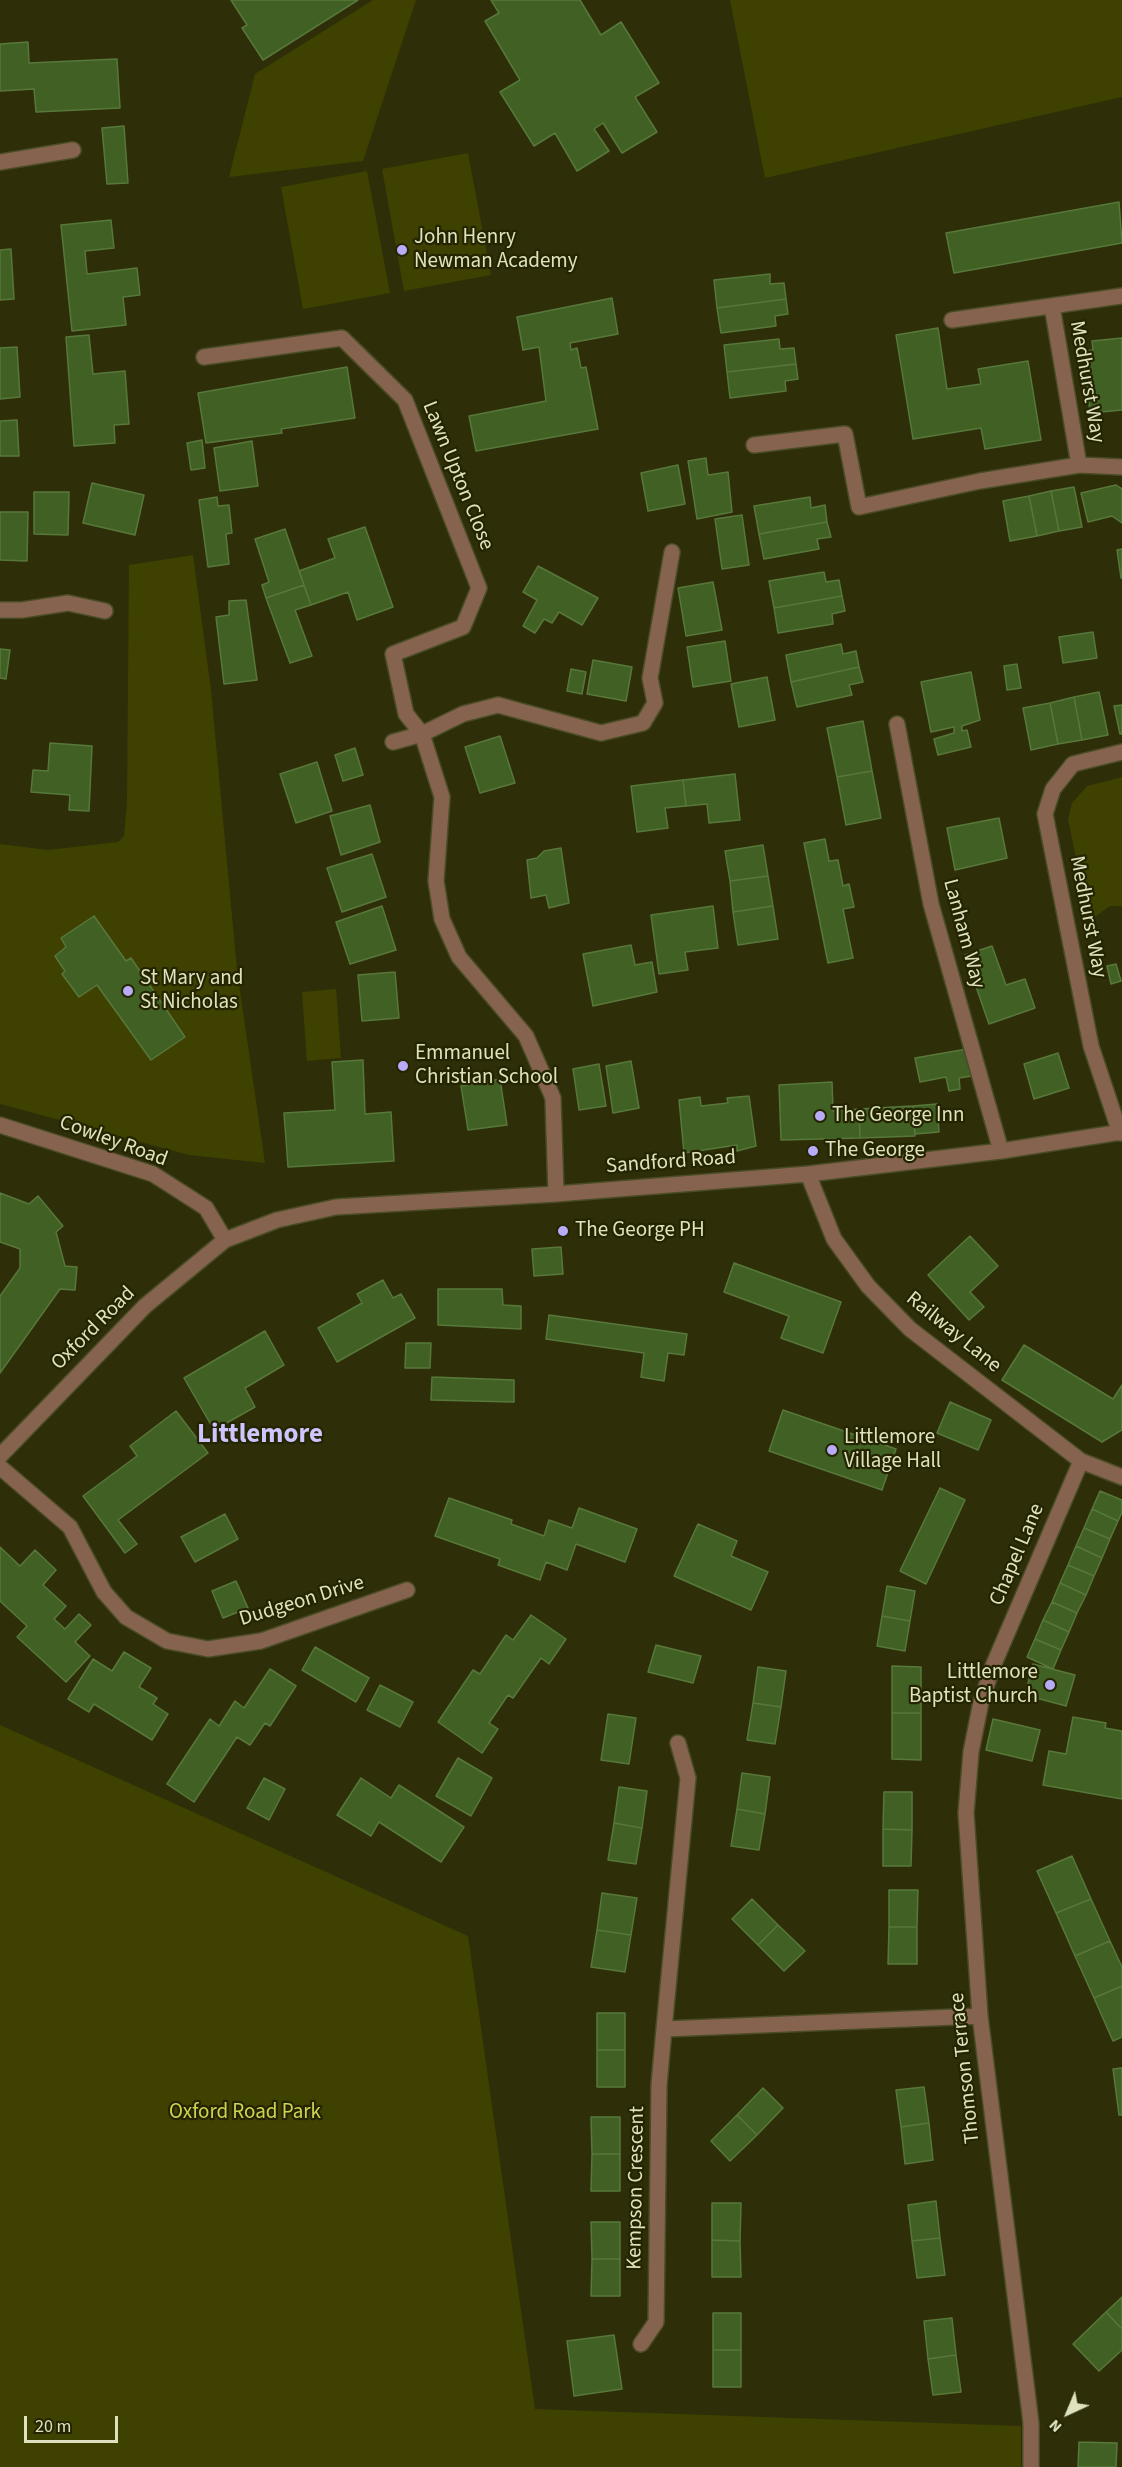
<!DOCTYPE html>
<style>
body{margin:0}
#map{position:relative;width:1122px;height:2467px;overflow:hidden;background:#2e2f08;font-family:"Source Sans 3",sans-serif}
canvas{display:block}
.north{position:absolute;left:1038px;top:2383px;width:60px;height:60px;-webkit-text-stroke:4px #242500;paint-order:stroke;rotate:224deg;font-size:16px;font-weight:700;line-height:24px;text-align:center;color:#dee2be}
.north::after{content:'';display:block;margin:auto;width:21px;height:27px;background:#dee2be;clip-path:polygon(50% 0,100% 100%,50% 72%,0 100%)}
.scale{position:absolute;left:24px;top:2416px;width:94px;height:27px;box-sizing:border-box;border:3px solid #dee2be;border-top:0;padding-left:8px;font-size:18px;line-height:21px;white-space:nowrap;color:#dee2be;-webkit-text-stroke:4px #242500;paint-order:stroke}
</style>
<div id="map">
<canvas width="1122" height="2467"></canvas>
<div class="north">N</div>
<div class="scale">20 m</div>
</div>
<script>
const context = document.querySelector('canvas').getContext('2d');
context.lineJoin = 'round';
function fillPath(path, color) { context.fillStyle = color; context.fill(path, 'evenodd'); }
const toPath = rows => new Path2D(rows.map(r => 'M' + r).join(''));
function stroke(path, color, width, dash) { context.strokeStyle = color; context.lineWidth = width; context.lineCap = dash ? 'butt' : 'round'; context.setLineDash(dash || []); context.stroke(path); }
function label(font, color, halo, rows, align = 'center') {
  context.font = font + ' "Source Sans 3",sans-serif'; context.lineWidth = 4.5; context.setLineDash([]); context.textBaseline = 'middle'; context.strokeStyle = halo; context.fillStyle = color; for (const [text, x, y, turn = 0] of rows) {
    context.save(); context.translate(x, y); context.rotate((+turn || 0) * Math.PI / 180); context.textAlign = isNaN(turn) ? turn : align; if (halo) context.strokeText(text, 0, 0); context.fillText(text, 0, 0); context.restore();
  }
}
fillPath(toPath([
 [373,0,416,0,363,161,229,177,255,74],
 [730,0,1122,0,1122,97,765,178],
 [468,153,491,275,404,291,382,169],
 [367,171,390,293,303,309,281,187],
 [193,555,211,690,237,970,265,1163,189,1155,0,1104,0,844,48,850,118,842,124,836,127,803,129,565],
 [1122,777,1122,906,1110,906,1089,921,1068,819,1072,803,1087,786],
 [336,989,341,1058,307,1061,302,992],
 [0,1725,468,1936,535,2409,1021,2426,1021,2467,0,2467]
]), '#3f4100');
const building = toPath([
 [231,0,358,0,263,60,242,28,247,25,231,0],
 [491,0,580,0,601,35,621,22,659,83,635,97,657,132,622,153,603,123,594,129,609,151,577,171,555,133,534,146,500,92,520,80,485,21,499,13,491,0],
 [28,42,29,63,117,59,120,108,36,112,34,89,0,91,0,44,28,42],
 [124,126,128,183,107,184,102,128,124,126],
 [1119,202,1122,243,954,273,946,233,1119,202],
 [111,220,114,248,85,251,87,274,137,268,140,295,123,297,126,325,72,331,61,225,111,220],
 [11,249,14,299,0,300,0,250,11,249],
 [770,274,770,284,784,283,786,299,717,308,714,280,770,274],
 [612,298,618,334,570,343,571,350,577,348,581,368,586,367,598,429,476,451,469,416,546,401,539,347,523,350,517,317,612,298],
 [786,299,788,314,775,316,776,326,721,333,717,308,786,299],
 [938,328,947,389,981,384,978,369,1028,361,1041,440,985,449,981,428,913,439,896,335,938,328],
 [89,335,93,374,125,371,129,424,114,425,115,443,74,446,66,337,89,335],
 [1122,338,1122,410,1090,413,1084,351,1093,350,1092,341,1122,338],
 [779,339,780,349,794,348,796,364,727,372,724,345,779,339],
 [17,347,20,397,0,399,0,348,17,347],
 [796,364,798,379,785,381,786,391,730,398,727,372,796,364],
 [347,367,355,418,281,429,282,433,206,443,198,393,347,367],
 [17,420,19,456,0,456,0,421,17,420],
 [202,440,205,468,191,470,187,443,202,440],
 [252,441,258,486,220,491,214,448,252,441],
 [706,458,708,475,728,472,732,512,697,519,688,461,706,458],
 [678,465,685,504,648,511,641,473,678,465],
 [92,483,144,495,135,535,83,523,92,483],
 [1116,485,1122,489,1122,523,1112,516,1088,522,1081,493,1116,485],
 [1074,487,1082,527,1059,531,1051,491,1074,487],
 [1051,491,1059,531,1037,536,1029,496,1051,491],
 [34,492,69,492,68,535,34,534,34,492],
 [1029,496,1037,536,1010,541,1003,501,1029,496],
 [217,497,218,506,229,505,232,533,226,534,229,564,208,567,199,500,217,497],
 [810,497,811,508,825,505,827,522,759,534,754,506,810,497],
 [0,512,28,512,27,561,0,560,0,512],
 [742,515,749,565,722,569,715,519,742,515],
 [827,522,831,537,817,539,819,549,764,559,759,534,827,522],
 [365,527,393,607,357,620,348,592,311,605,299,571,335,558,328,539,365,527],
 [285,529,304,585,266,598,262,585,269,582,255,539,285,529],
 [1122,549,1122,578,1121,578,1117,550,1122,549],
 [538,566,598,598,582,625,559,612,552,623,544,619,535,633,523,626,537,600,523,592,538,566],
 [824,572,826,582,839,580,842,596,774,608,769,581,824,572],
 [713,582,722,630,686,636,678,588,713,582],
 [304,585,311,605,295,610,312,656,290,663,266,598,304,585],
 [842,596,845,611,832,614,833,624,778,633,774,608,842,596],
 [246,600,257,680,224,684,216,617,229,615,229,601,246,600],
 [1093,632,1097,658,1063,663,1059,637,1093,632],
 [725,641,731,681,693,687,687,647,725,641],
 [841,644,843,654,856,651,859,667,791,682,786,655,841,644],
 [0,649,10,650,6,679,0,678,0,649],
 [593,660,632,667,626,701,587,694,593,660],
 [1017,664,1021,688,1007,690,1004,666,1017,664],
 [859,667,863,682,849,685,852,695,797,707,791,682,859,667],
 [571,669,586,672,582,694,567,691,571,669],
 [971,672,980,720,962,726,962,731,967,730,971,747,938,755,934,739,954,733,954,727,931,732,921,682,971,672],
 [767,677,775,720,739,727,731,684,767,677],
 [1099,692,1108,735,1082,740,1074,697,1099,692],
 [1074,697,1082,740,1058,744,1050,703,1074,697],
 [1050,703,1058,744,1031,750,1023,708,1050,703],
 [1122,705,1122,734,1120,734,1114,706,1122,705],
 [863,721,872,771,837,777,827,728,863,721],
 [500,736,515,783,480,793,465,747,500,736],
 [50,743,92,746,89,811,69,810,70,795,31,792,33,770,48,771,50,743],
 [355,748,363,775,343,781,335,755,355,748],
 [317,762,332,811,296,823,280,774,317,762],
 [872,771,881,818,846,825,837,777,872,771],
 [735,774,740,820,709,823,707,804,686,806,683,780,735,774],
 [683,780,686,806,665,808,668,828,637,832,631,786,683,780],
 [370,805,380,842,341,855,330,816,370,805],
 [999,818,1007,858,955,870,947,828,999,818],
 [825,839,829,861,838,860,843,886,849,884,854,907,843,909,853,958,828,963,804,843,825,839],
 [763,845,768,876,730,881,725,851,763,845],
 [561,848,569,903,549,908,546,895,531,898,527,860,537,858,544,851,561,848],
 [372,854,386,897,342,912,327,868,372,854],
 [768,876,773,906,733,912,730,881,768,876],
 [382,906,396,950,350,964,336,922,382,906],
 [713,906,718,948,685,952,688,970,659,974,651,915,713,906],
 [773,906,778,939,738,945,733,912,773,906],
 [94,916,126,961,131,958,185,1037,151,1060,97,985,79,997,62,974,65,971,55,956,66,947,61,938,94,916],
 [631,945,635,965,652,962,657,992,593,1006,583,954,631,945],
 [992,946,1006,985,1025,979,1035,1008,989,1024,965,955,992,946],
 [1116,964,1121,981,1111,984,1107,966,1116,964],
 [395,972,399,1018,362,1021,358,975,395,972],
 [967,1049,972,1076,959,1078,960,1089,949,1091,946,1077,920,1082,915,1058,967,1049],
 [1058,1053,1069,1088,1034,1099,1024,1064,1058,1053],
 [363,1060,365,1114,391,1112,394,1161,288,1167,284,1113,335,1110,332,1062,363,1060],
 [631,1061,639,1108,613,1113,606,1066,631,1061],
 [599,1064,606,1106,579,1110,573,1069,599,1064],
 [500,1079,507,1125,468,1130,461,1086,500,1079],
 [832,1082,833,1111,859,1109,860,1138,781,1140,779,1085,832,1082],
 [749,1096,756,1146,737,1151,737,1145,684,1153,679,1100,700,1097,701,1106,728,1103,727,1098,749,1096],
 [937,1104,939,1132,915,1134,913,1106,937,1104],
 [913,1106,915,1136,860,1138,859,1109,913,1106],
 [0,1193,29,1204,38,1196,63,1226,56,1232,65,1266,77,1267,75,1290,60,1289,0,1373,0,1296,20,1268,20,1249,0,1242,0,1193],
 [970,1236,998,1266,970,1292,984,1307,969,1320,928,1275,970,1236],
 [561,1247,563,1274,534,1276,532,1249,561,1247],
 [734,1263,841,1302,823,1353,781,1338,789,1316,724,1292,734,1263],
 [383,1280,393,1298,401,1294,415,1318,337,1362,318,1328,362,1303,357,1294,383,1280],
 [438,1289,502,1289,503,1305,521,1306,521,1329,438,1325,438,1289],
 [549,1315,687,1334,684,1355,668,1353,664,1381,641,1377,644,1353,546,1339,549,1315],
 [265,1331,284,1365,245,1388,255,1407,214,1430,184,1378,265,1331],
 [406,1343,431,1343,430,1368,405,1368,406,1343],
 [1024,1345,1113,1399,1122,1385,1122,1430,1102,1442,1002,1380,1024,1345],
 [432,1377,514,1380,514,1402,431,1400,432,1377],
 [950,1402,991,1420,978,1450,937,1433,950,1402],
 [783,1410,896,1449,882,1490,769,1451,783,1410],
 [176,1411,208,1453,118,1520,137,1544,125,1553,83,1496,137,1456,130,1446,176,1411],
 [940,1488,965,1500,926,1584,900,1571,940,1488],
 [1100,1491,1122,1500,1122,1512,1118,1521,1092,1509,1100,1491],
 [449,1498,512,1520,511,1524,544,1536,549,1520,572,1528,579,1508,637,1529,625,1562,576,1544,567,1570,546,1562,540,1580,498,1565,500,1559,435,1536,449,1498],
 [1092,1509,1118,1521,1110,1539,1084,1528,1092,1509],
 [225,1514,238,1539,195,1562,181,1537,225,1514],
 [698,1524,737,1541,731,1556,768,1572,751,1610,674,1576,698,1524],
 [1084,1528,1110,1539,1102,1558,1076,1546,1084,1528],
 [1076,1546,1102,1558,1094,1576,1068,1565,1076,1546],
 [0,1547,20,1566,35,1550,56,1570,43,1585,66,1606,54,1619,65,1629,79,1614,91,1625,75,1642,90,1656,66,1682,17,1637,27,1626,0,1601,0,1547],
 [1068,1565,1094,1576,1086,1595,1060,1583,1068,1565],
 [236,1581,248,1608,223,1618,212,1591,236,1581],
 [1060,1583,1086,1595,1077,1613,1052,1602,1060,1583],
 [887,1586,915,1591,910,1621,882,1616,887,1586],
 [1052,1602,1077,1613,1069,1632,1043,1620,1052,1602],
 [531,1615,566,1639,549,1664,541,1658,513,1698,508,1695,489,1723,498,1729,482,1753,438,1722,473,1670,480,1674,506,1635,513,1640,531,1615],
 [882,1616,910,1621,905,1651,877,1646,882,1616],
 [1043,1620,1069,1632,1061,1650,1035,1639,1043,1620],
 [1035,1639,1061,1650,1053,1669,1027,1657,1035,1639],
 [656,1645,701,1656,693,1683,648,1672,656,1645],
 [315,1647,369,1678,356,1702,302,1670,315,1647],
 [124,1652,151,1668,139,1687,157,1698,153,1704,168,1714,152,1740,94,1704,89,1712,68,1699,93,1659,112,1671,124,1652],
 [1033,1664,1075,1675,1066,1706,1025,1695,1033,1664],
 [892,1666,921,1667,921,1713,892,1713,892,1666],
 [758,1667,786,1671,781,1707,753,1703,758,1667],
 [270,1669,296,1686,270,1726,265,1723,250,1745,237,1737,194,1802,167,1784,210,1719,219,1726,235,1701,244,1708,270,1669],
 [380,1685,413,1702,400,1727,367,1710,380,1685],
 [753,1703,781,1707,775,1744,747,1740,753,1703],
 [892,1713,921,1713,921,1760,892,1759,892,1713],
 [608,1714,636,1718,629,1764,601,1760,608,1714],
 [1073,1717,1106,1723,1105,1728,1122,1731,1122,1799,1043,1785,1049,1751,1066,1754,1073,1717],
 [993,1719,1040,1730,1032,1761,986,1750,993,1719],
 [458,1758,492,1778,471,1816,436,1796,458,1758],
 [742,1773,770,1777,765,1814,737,1809,742,1773],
 [264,1778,285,1789,269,1820,247,1808,264,1778],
 [361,1778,391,1798,399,1785,464,1827,441,1862,379,1822,371,1836,337,1815,361,1778],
 [619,1787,647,1791,642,1828,614,1823,619,1787],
 [884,1792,912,1792,912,1830,883,1829,884,1792],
 [737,1809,765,1814,759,1850,731,1846,737,1809],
 [614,1823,642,1828,636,1864,608,1860,614,1823],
 [883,1829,912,1830,911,1866,883,1866,883,1829],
 [1072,1856,1091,1899,1056,1913,1037,1871,1072,1856],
 [889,1890,918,1890,917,1927,889,1927,889,1890],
 [602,1893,637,1898,631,1935,597,1930,602,1893],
 [752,1899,778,1925,758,1945,732,1919,752,1899],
 [1091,1899,1110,1941,1075,1956,1056,1913,1091,1899],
 [778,1925,805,1951,784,1971,758,1945,778,1925],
 [889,1927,917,1927,917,1964,888,1964,889,1927],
 [597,1930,631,1935,625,1972,591,1967,597,1930],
 [1110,1941,1122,1967,1122,1986,1094,1998,1075,1956,1110,1941],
 [1122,1986,1122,2037,1113,2041,1094,1998,1122,1986],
 [597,2013,625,2013,625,2050,597,2050,597,2013],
 [597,2050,625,2050,625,2087,597,2087,597,2050],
 [1122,2068,1122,2115,1119,2115,1113,2069,1122,2068],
 [924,2087,929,2123,901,2127,896,2090,924,2087],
 [763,2088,783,2108,757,2135,737,2115,763,2088],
 [737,2115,757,2135,730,2161,711,2141,737,2115],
 [591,2117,620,2117,620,2154,592,2154,591,2117],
 [929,2123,933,2160,905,2164,901,2127,929,2123],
 [592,2154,620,2154,620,2191,591,2191,592,2154],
 [936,2201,940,2238,912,2241,908,2205,936,2201],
 [712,2203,741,2203,740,2241,712,2240,712,2203],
 [591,2222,620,2222,620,2259,592,2259,591,2222],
 [940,2238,945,2275,917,2278,912,2241,940,2238],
 [712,2240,740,2241,741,2277,712,2277,712,2240],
 [592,2259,620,2259,620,2296,591,2296,592,2259],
 [1122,2297,1122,2329,1106,2312,1122,2297],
 [1106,2312,1122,2329,1122,2350,1099,2371,1073,2344,1106,2312],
 [713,2313,741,2313,741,2350,713,2350,713,2313],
 [952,2318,956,2355,928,2359,924,2321,952,2318],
 [614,2335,622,2389,574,2396,567,2341,614,2335],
 [713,2350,741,2350,741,2387,713,2387,713,2350],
 [956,2355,961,2392,933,2395,928,2359,956,2355],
 [1079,2442,1117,2443,1116,2467,1078,2467,1079,2442]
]);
fillPath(building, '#416023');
stroke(building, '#58783b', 1.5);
const minor = toPath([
 [0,162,73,150],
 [1052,306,1079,465],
 [952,320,1122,296],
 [204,357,342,338,405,400,479,588,463,627,393,654,406,714,422,734,393,742],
 [754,445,845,434,859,507,980,481,1079,465,1122,467],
 [0,610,22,610,68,603,105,611],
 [897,724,931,904,1001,1151],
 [0,1125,153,1174,206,1208,225,1240],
 [1120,1133,1091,1046,1045,814,1053,789,1073,764,1122,752],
 [808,1174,834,1239,868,1286,910,1329,1081,1461,1122,1477],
 [556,1194,553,1098,526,1036,459,957,442,919,436,881,442,797,422,734,463,714,498,705,601,733,643,723,655,703,650,678,672,552],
 [0,1456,145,1306,225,1240,277,1220,336,1207,556,1194,808,1174,1001,1151,1122,1132],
 [0,1467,70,1527,104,1592,126,1617,167,1641,208,1649,261,1641,407,1590],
 [664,2029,688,1778,678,1743],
 [641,2344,656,2322,659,2085,664,2029,980,2016],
 [1031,2467,1031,2423,980,2016,966,1813,971,1752,981,1702,993,1666,1081,1461]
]);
stroke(minor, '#4a4c25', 18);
stroke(minor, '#86634f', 15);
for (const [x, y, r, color] of [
 [402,250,6,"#b8abf7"],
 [128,991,6,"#b8abf7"],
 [403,1066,6,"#b8abf7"],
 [820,1116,6,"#b8abf7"],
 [813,1151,6,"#b8abf7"],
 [563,1231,6,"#b8abf7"],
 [832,1450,6,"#b8abf7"],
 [1050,1685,6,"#b8abf7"]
]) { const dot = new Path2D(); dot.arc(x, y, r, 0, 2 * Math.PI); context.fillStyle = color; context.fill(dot); stroke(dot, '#242500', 2); }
label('21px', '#dee2be', '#242500', [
 ["John Henry",414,238],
 ["Newman Academy",414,262],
 ["St Mary and",140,979],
 ["St Nicholas",140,1003],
 ["Emmanuel",415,1054],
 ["Christian School",415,1078],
 ["The George Inn",832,1116],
 ["The George",825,1151],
 ["The George PH",575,1231],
 ["Littlemore",844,1438],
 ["Village Hall",844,1462],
 ["Littlemore",1038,1673,"right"],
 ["Baptist Church",1038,1697,"right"]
], 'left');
label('21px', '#dee2be', '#242500', [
 ["Medhurst Way",1086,382,80],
 ["Lawn Upton Close",457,476,68],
 ["Medhurst Way",1087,917,79],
 ["Lanham Way",963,934,75],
 ["Cowley Road",113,1142,20],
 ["Sandford Road",671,1163,-4],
 ["Oxford Road",94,1329,-45],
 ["Railway Lane",953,1333,39],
 ["Chapel Lane",1018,1555,-67],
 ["Dudgeon Drive",302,1602,-17],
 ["Thomson Terrace",966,2068,-96],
 ["Kempson Crescent",637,2188,-89]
]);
label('21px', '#ced451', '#242500', [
 ["Oxford Road Park",245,2113]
]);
label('bold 27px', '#cec5fe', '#242500', [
 ["Littlemore",260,1436]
]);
</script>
